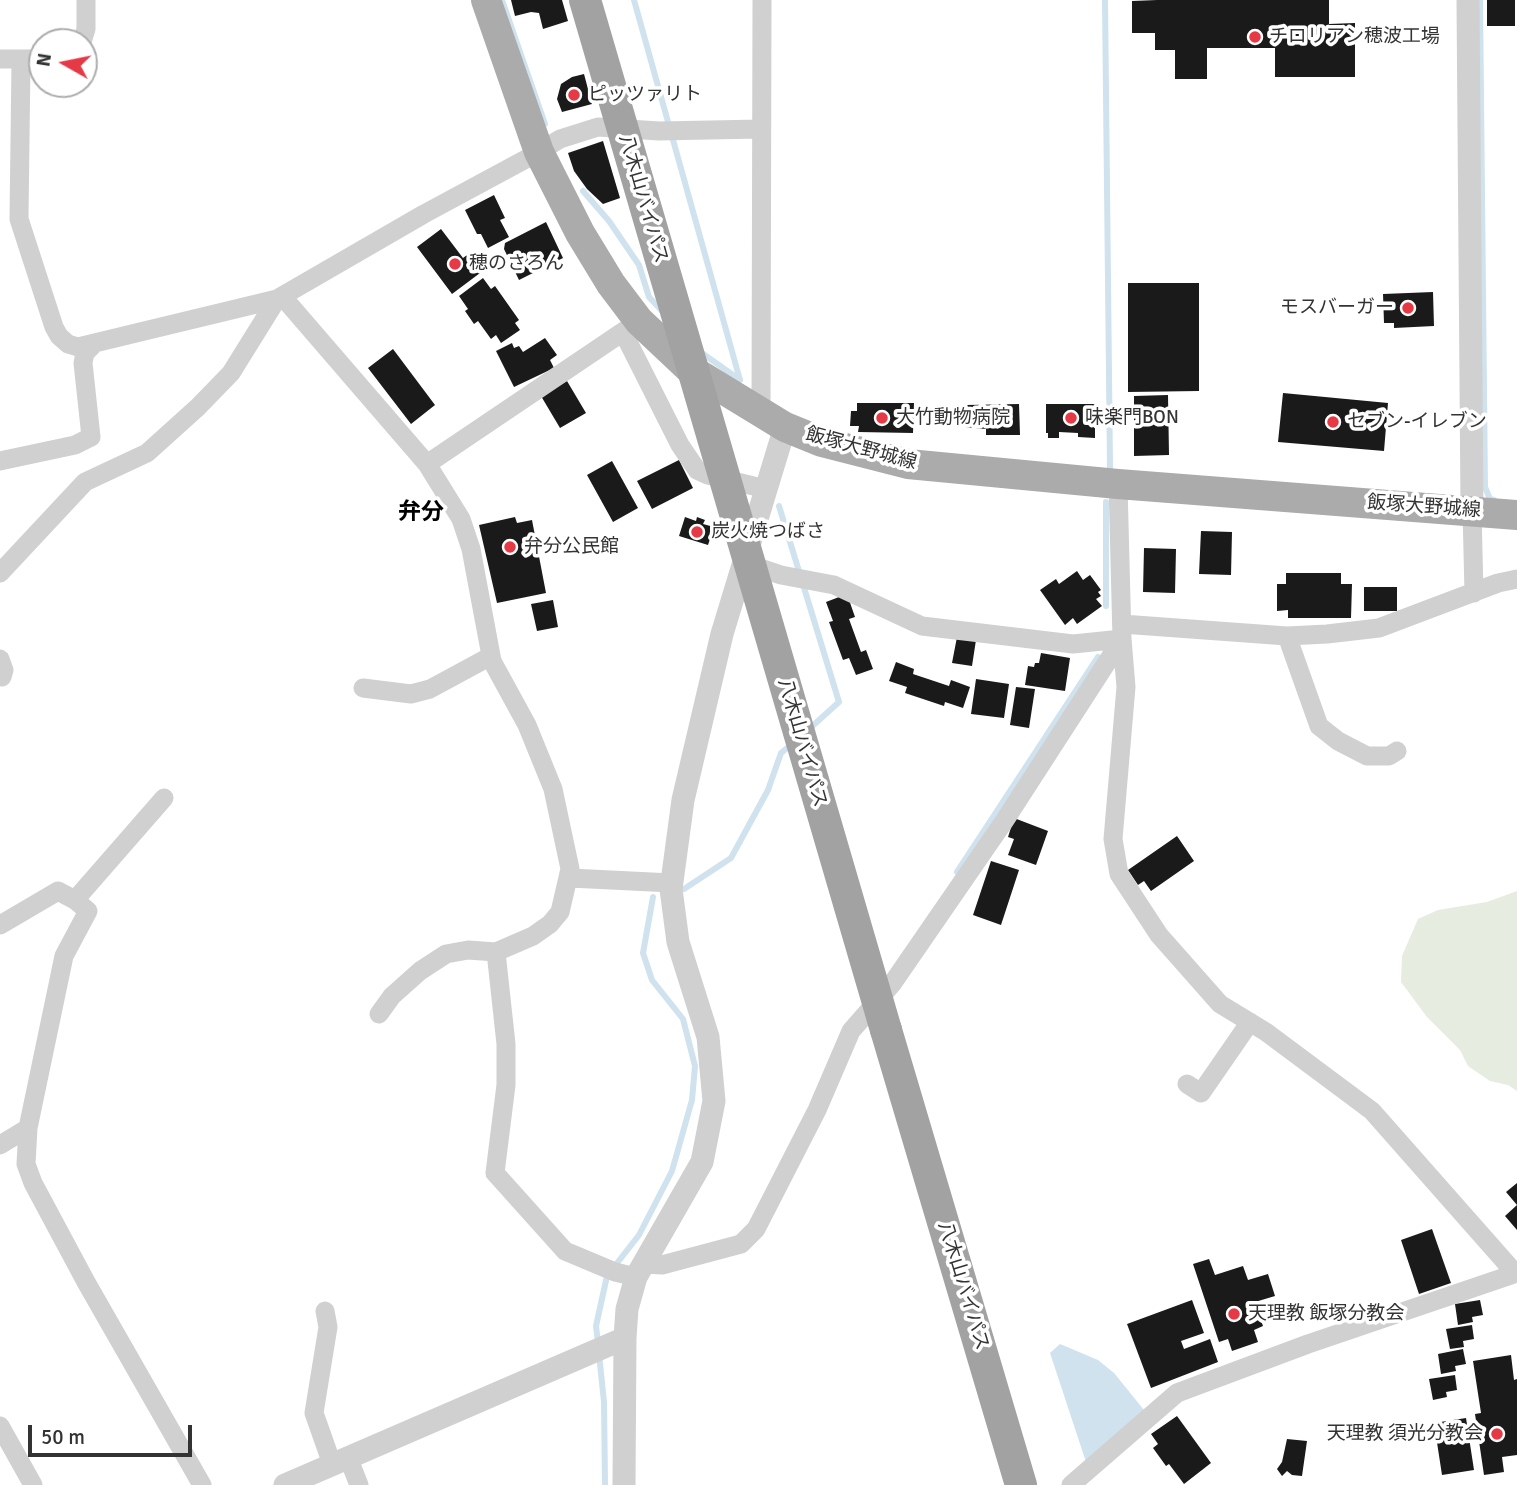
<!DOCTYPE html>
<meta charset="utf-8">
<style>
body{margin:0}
#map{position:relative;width:1517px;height:1485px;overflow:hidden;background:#fff;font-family:Signika,sans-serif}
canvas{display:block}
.north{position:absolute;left:28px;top:28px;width:70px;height:70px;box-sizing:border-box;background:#fff;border:2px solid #adadad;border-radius:50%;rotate:279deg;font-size:19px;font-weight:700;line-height:28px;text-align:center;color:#333}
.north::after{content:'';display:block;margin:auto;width:24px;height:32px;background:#e63946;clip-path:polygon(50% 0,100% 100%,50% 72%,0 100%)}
.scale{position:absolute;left:28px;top:1425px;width:164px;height:32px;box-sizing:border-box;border:4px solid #333;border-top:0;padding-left:9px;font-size:21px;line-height:24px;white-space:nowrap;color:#333;-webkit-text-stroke:5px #fff;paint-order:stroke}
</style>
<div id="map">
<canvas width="1517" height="1485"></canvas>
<div class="north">N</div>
<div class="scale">50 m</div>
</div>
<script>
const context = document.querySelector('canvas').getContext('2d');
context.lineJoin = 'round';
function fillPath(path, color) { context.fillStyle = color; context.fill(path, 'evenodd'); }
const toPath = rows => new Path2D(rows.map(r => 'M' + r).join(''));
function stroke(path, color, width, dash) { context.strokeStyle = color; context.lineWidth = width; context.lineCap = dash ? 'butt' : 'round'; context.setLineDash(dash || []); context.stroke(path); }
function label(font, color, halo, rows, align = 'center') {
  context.font = font + ' Signika,"Noto Sans JP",sans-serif'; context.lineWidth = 7; context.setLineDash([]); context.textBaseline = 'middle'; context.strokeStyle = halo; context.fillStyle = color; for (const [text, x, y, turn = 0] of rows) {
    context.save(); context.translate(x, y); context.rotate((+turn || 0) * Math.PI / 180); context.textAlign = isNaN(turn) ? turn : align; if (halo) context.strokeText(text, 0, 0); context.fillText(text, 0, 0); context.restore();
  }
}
fillPath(toPath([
 [1517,891,1517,1091,1508,1085,1490,1081,1468,1066,1460,1050,1427,1017,1401,982,1402,956,1418,919,1438,910,1487,902]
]), '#e6ecdf');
fillPath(toPath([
 [1060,1344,1098,1360,1114,1373,1144,1410,1087,1465,1050,1353]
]), '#cfe2ee');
stroke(toPath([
 [502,0,545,124],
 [634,0,740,380],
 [1105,0,1110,467],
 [1480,0,1485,487,1490,499,1494,500],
 [583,191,609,221,639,265,649,297,663,312],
 [699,351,740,380],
 [1106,502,1106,606],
 [779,506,839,702,808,730],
 [957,872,1098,657],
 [684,889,731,858,768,790,781,753,792,744],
 [598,1343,596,1326,607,1276,639,1235,672,1171,692,1100,695,1066,683,1019,652,980,643,953,653,897],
 [599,1354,604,1402,605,1485]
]), '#cfe2ee', 6);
fillPath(toPath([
 [511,0,562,0,568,21,543,29,539,13,531,12,515,16],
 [1157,0,1329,0,1329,24,1355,23,1355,77,1275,77,1275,48,1207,48,1207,79,1175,79,1175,50,1155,50,1155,33,1132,33,1132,1],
 [1487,0,1515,0,1515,26,1487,26],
 [584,74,592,104,562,112,557,99,561,84,572,77],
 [603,141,620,198,603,204,587,189,574,171,568,153],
 [494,195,505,218,500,220,509,237,488,248,481,234,477,234,465,210],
 [546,222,563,258,519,280,504,249,505,243],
 [441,229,463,258,471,252,484,270,452,294,417,247],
 [483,278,491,289,495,286,519,320,515,323,520,330,501,343,496,335,491,339,478,321,474,324,465,311,468,309,459,296],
 [1128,283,1199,283,1199,391,1128,392],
 [1433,292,1434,326,1394,328,1394,323,1384,323,1383,294],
 [545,338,557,355,550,360,554,368,514,387,496,351,512,343,514,348,519,346,523,352],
 [393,349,435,405,411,424,368,368],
 [567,381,586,413,560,428,541,396],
 [1283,393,1388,403,1384,451,1278,442],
 [1168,395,1169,455,1134,456,1134,396],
 [857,403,914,403,913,433,858,432,859,426,850,426,851,411,857,411],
 [1019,404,1020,435,986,435,986,429,965,427,966,405],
 [1046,404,1095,404,1095,438,1078,437,1078,433,1059,432,1059,438,1048,438,1048,433,1046,433],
 [679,460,693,488,652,509,637,481],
 [612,461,638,508,613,522,587,475],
 [515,517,517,523,532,520,546,593,497,603,479,525],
 [685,517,696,521,697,517,705,520,703,524,714,527,708,545,679,536],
 [1201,531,1232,532,1231,575,1199,574],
 [1144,548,1176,549,1175,593,1143,592],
 [1077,571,1083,580,1090,575,1101,590,1098,592,1101,596,1096,599,1102,606,1077,624,1073,618,1065,625,1040,590,1056,579,1059,584],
 [1286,573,1341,573,1341,584,1352,584,1351,618,1288,618,1288,610,1277,611,1277,584,1286,584],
 [1364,587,1397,587,1397,611,1364,611],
 [847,594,855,617,849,619,861,652,866,650,873,669,856,675,849,658,843,660,829,622,833,621,826,602],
 [553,600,558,627,537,631,531,604],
 [957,637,976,640,972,666,952,663],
 [1041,653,1070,658,1065,691,1025,685,1028,666,1034,667,1035,663,1039,663],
 [896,662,914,669,913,674,949,686,951,680,970,687,963,708,945,702,944,706,905,693,907,687,889,681],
 [976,679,1009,684,1004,718,971,714],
 [1016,687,1035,689,1029,728,1010,725],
 [1014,818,1048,831,1036,865,1008,855,1014,839,1008,837],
 [1177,836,1194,861,1151,891,1144,881,1138,885,1128,870],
 [991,861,1019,870,1001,925,973,915],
 [1517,1183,1517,1205,1506,1192],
 [1517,1205,1517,1230,1505,1216],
 [1432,1229,1451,1283,1419,1294,1401,1240],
 [1209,1259,1215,1275,1243,1266,1248,1280,1268,1274,1275,1296,1255,1302,1263,1326,1254,1330,1258,1342,1232,1351,1228,1339,1219,1342,1193,1264],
 [1192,1300,1204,1333,1181,1341,1184,1349,1210,1339,1218,1362,1151,1388,1127,1324],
 [1480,1300,1483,1315,1472,1317,1473,1322,1458,1325,1455,1304],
 [1472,1325,1474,1339,1463,1341,1464,1347,1450,1349,1446,1329],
 [1463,1349,1466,1364,1455,1366,1456,1371,1441,1374,1438,1354],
 [1511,1355,1514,1380,1517,1379,1517,1455,1502,1457,1504,1472,1484,1475,1475,1414,1481,1413,1473,1361],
 [1455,1375,1457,1390,1446,1392,1447,1397,1433,1400,1429,1379],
 [1177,1416,1211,1463,1184,1484,1169,1464,1166,1466,1153,1448,1158,1444,1151,1434],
 [1466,1418,1474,1470,1442,1475,1434,1423],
 [1287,1439,1307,1441,1302,1476,1292,1475,1287,1471,1282,1476,1277,1469,1282,1462]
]), '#1a1a1a');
stroke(toPath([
 [82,42,86,29,86,0],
 [0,59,42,59],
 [21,61,19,219,54,327,59,336,68,344,78,347,277,299,424,214,539,152,560,139,598,127,659,131,761,129],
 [282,296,427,464,461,519,471,549,492,661,527,725,553,789,570,869,560,912,550,924,533,936,496,952,506,1044,506,1085,495,1173,565,1251,615,1272,636,1277],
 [623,332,680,445,697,470,708,475,766,489],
 [761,412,762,0],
 [0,461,75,445,91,437,83,363,85,353,92,346],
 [427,464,639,321],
 [1118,484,1122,639,1126,687,1113,839,1119,874,1159,935,1220,1004,1266,1032,1372,1111,1515,1273],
 [1472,510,1474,593],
 [745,563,781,575,834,585,922,626,1073,644,1122,639],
 [0,573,85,482,147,453,198,407,231,373,277,299],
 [1122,624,1287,636,1327,634,1379,628,1498,583,1517,579],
 [1287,636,1319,726,1338,741,1367,756,1389,756,1397,751],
 [0,659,4,670,2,677],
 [363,688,411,694,430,689,491,656],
 [570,878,672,883],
 [75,900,164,798],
 [0,925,58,891,75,900,88,911,64,956,28,1128,26,1164,33,1183,86,1282,202,1485],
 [379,1014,392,996,420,971,446,954,468,950,496,952],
 [1187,1084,1201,1093,1250,1022],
 [0,1145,28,1128],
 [644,1264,662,1265,741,1244,756,1229,817,1110,851,1031,892,984,1005,820,1122,639],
 [325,1311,328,1327,314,1413,332,1464],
 [0,1426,33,1485],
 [348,1457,359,1485],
 [1071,1485,1177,1393,1308,1344,1517,1273]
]), '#d0d0d0', 19);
stroke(toPath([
 [1468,0,1472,510],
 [285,1485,625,1338],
 [624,1485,625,1338,627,1309,636,1277,702,1162,714,1101,708,1037,678,942,671,889,683,800,722,634,785,427]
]), '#d0d0d0', 23);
stroke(toPath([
 [486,0,539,152,580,233,611,284,639,321,690,369,785,427,822,442,908,464,1118,484,1517,515]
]), '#ababab', 30);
stroke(toPath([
 [886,1030,1021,1485]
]), '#a2a2a2', 32);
stroke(toPath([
 [585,0,886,1030]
]), '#a2a2a2', 32);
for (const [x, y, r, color] of [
 [1255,37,7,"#e63946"],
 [574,95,7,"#e63946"],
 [455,264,7,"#e63946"],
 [1408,308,7,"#e63946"],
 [882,418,7,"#e63946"],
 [1071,418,7,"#e63946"],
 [1333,422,7,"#e63946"],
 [697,532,7,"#e63946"],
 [510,547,7,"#e63946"],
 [1234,1314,7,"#e63946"],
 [1497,1434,7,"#e63946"]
]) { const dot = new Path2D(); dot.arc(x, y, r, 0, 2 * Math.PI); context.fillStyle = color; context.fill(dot); stroke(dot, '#fff', 2.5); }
label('19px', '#333', '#fff', [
 ["チロリアン穂波工場",1269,37],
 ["ピッツァリト",588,95],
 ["穂のさろん",469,264],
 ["モスバーガー",1394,308,"right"],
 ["大竹動物病院",896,418],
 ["味楽門BON",1085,418],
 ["セブン-イレブン",1347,422],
 ["炭火焼つばさ",711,532],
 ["弁分公民館",524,547],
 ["天理教 飯塚分教会",1248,1314],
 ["天理教 須光分教会",1483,1434,"right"]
], 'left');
label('19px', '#333', '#fff', [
 ["八木山バイパス",643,199,74],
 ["飯塚大野城線",861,449,15],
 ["飯塚大野城線",1424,507,4],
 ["八木山バイパス",802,743,74],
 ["八木山バイパス",963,1286,73]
]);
label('bold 23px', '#000', '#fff', [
 ["弁分",421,513]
]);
</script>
